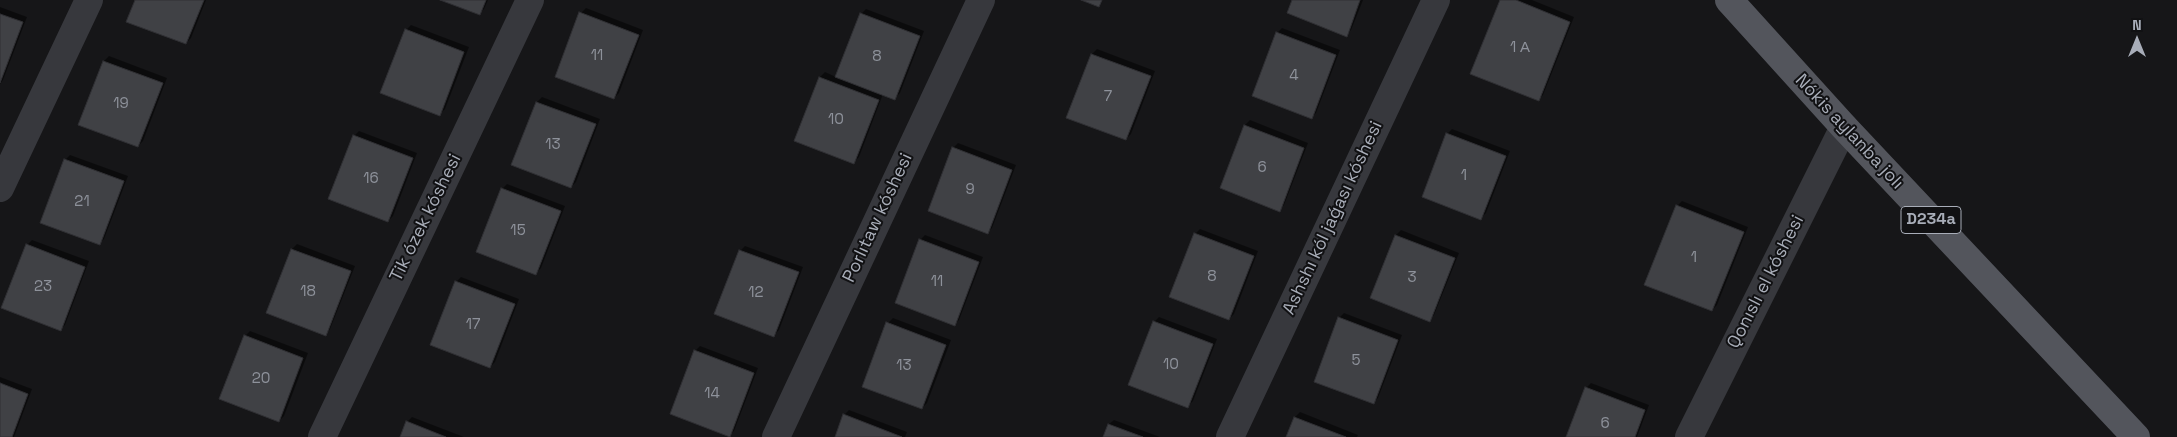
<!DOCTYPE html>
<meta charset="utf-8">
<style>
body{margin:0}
#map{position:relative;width:2177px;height:437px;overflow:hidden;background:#161618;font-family:"Space Grotesk",sans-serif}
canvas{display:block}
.north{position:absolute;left:2112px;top:15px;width:50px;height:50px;-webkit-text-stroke:4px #111113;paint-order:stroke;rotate:0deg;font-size:14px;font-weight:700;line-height:20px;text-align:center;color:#a8adb8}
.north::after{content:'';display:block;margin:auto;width:18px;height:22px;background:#a8adb8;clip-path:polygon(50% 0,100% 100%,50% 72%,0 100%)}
</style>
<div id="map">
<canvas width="2177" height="437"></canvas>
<div class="north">N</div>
</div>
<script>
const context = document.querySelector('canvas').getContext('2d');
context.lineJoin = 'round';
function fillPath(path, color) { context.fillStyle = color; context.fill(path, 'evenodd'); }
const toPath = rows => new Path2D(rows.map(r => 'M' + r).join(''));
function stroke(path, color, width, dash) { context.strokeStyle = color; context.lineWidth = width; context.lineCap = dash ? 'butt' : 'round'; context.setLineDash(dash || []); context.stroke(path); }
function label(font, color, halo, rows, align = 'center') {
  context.font = font + ' "Space Grotesk",sans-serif'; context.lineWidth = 4; context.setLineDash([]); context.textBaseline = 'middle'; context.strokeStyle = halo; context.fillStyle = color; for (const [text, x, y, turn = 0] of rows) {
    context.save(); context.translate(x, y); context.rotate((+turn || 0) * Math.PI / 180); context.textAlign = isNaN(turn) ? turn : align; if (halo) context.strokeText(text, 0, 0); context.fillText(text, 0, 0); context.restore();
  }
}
fillPath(toPath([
 [136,0,206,0,191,38,186,43],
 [444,0,488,0,484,9,479,14],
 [1293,0,1363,0,1351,30,1346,35],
 [1501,0,1532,0,1574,17,1543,95,1538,100],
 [0,7,27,17,3,80,0,84],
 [586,8,643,30,619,93,614,98,581,13],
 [866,9,924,31,900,93,895,98,883,94,859,157,854,162,820,77,825,72,836,77,861,14],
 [411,25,469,47,445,109,440,114,406,30],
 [1282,28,1340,50,1316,113,1311,118,1277,33],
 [1097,49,1155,71,1131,134,1126,139,1092,54],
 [109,56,167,78,143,141,138,146,104,61],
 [542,97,600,119,576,182,571,187,513,165,537,102],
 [1250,120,1308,143,1284,205,1279,210,1221,188,1245,125],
 [1452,129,1510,151,1486,213,1481,218,1447,134],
 [359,131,417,153,393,216,388,221,354,136],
 [958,143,1016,165,992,228,987,233,953,148],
 [70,155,128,176,104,239,99,244,65,160],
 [507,184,565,206,541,268,536,273,502,189],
 [1682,201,1748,227,1717,305,1712,310,1677,206],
 [1200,229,1258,251,1234,314,1229,319,1195,234],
 [1401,230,1459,253,1434,315,1429,320,1372,298,1396,235],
 [925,235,983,257,959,320,954,325,920,240],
 [32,240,89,261,65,325,60,330,27,245],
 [297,244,355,266,330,329,325,334,292,249],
 [745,246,803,267,779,330,774,335,740,251],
 [461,277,519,299,495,362,490,367,456,282],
 [1344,313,1402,335,1378,398,1373,403,1339,318],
 [1159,317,1217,339,1193,401,1188,406,1154,322],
 [893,318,951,340,927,403,922,408,888,323],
 [250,331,308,353,284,416,279,421,245,336],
 [700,346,758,368,734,431,729,436,695,351],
 [0,377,32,389,14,437,0,437],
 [1591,383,1649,405,1637,437,1567,437,1586,388],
 [849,410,907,432,905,437,836,437,844,415],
 [1300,412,1358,435,1357,437,1287,437,1295,417],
 [412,417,464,437,401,437,407,422],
 [1114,420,1160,437,1105,437,1109,424]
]), '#0007');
const building = toPath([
 [135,0,204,0,186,44,126,22,135,0],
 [440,0,486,0,480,15,440,0],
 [1081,0,1102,0,1099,7,1081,0],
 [1292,0,1360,0,1347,37,1287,13,1292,0],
 [1500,0,1516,0,1570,22,1539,101,1470,74,1500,0],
 [579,12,639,35,614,99,555,77,579,12],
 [860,13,920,36,895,100,835,77,860,13],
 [0,14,23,22,0,83,0,14],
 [405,29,464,52,440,116,380,93,405,29],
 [1276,32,1336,55,1312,119,1252,96,1276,32],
 [1091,54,1151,76,1126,140,1066,118,1091,54],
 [103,61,163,83,138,147,78,125,103,61],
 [819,77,879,100,854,164,794,141,819,77],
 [536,102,596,124,571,188,511,165,536,102],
 [1244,125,1304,148,1280,212,1220,188,1244,125],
 [1446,133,1506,156,1481,220,1422,197,1446,133],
 [353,135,413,158,388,222,328,199,353,135],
 [952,147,1012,170,988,234,928,211,952,147],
 [64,159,124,181,100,245,40,223,64,159],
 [501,188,561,211,536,275,476,252,501,188],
 [1676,205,1744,232,1712,311,1644,285,1676,205],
 [1194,233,1254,256,1229,320,1169,297,1194,233],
 [1395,235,1455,258,1430,322,1370,298,1395,235],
 [919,239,979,262,955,326,895,303,919,239],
 [26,244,85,267,61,331,1,308,26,244],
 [291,249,351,271,326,336,266,313,291,249],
 [739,250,799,272,774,337,714,314,739,250],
 [455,281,515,304,490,368,430,345,455,281],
 [1338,317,1398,340,1374,404,1314,382,1338,317],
 [1153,321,1213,344,1188,408,1128,385,1153,321],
 [886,322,946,345,922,409,862,387,886,322],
 [244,335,303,358,279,422,219,399,244,335],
 [694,350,754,373,730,437,670,414,694,350],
 [0,383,28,394,12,437,0,437,0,383],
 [1585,387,1645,410,1635,437,1566,437,1585,387],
 [843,414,902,437,835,437,843,414],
 [1294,417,1346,437,1286,437,1294,417],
 [406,421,446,437,400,437,406,421],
 [1108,424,1143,437,1103,437,1108,424]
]);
fillPath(building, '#404145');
stroke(building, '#303034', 1);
stroke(toPath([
 [0,188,89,0],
 [322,437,530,0],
 [776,437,981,0],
 [1230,437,1436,0],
 [1689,437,1844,127]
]), '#37383d', 28);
stroke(toPath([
 [1729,0,1844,127,2136,437]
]), '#53555c', 28);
label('15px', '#8e929b', null, [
 ["1 А",1520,48],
 ["11",597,56],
 ["8",877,57],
 ["4",1294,76],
 ["7",1108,97],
 ["19",121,104],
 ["10",836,120],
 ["13",553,145],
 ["6",1262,168],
 ["1",1464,176],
 ["16",371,179],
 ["9",970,190],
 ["21",82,202],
 ["15",518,231],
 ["1",1694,258],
 ["8",1212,277],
 ["3",1412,278],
 ["11",937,282],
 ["23",43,287],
 ["18",308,292],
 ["12",756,293],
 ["17",473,325],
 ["5",1356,361],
 ["10",1171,365],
 ["13",904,366],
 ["20",261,379],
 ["14",712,394],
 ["6",1605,424]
]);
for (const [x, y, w] of [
 [1931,220,60]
]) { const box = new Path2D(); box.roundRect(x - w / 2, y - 13.5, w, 27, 4); context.fillStyle = '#111113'; context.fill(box); stroke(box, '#a8adb8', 1); }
label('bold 16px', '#a8adb8', null, [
 ["D234a",1931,220]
]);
label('18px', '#a8adb8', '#111113', [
 ["Nókis aylanba jolı",1849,132,47],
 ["Tik ózek kóshesi",426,218,-64],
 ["Porlıtaw kóshesi",878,218,-65],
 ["Ashshı kól jaǵası kóshesi",1333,218,-65],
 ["Qonıslı el kóshesi",1766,282,-63]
]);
</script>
